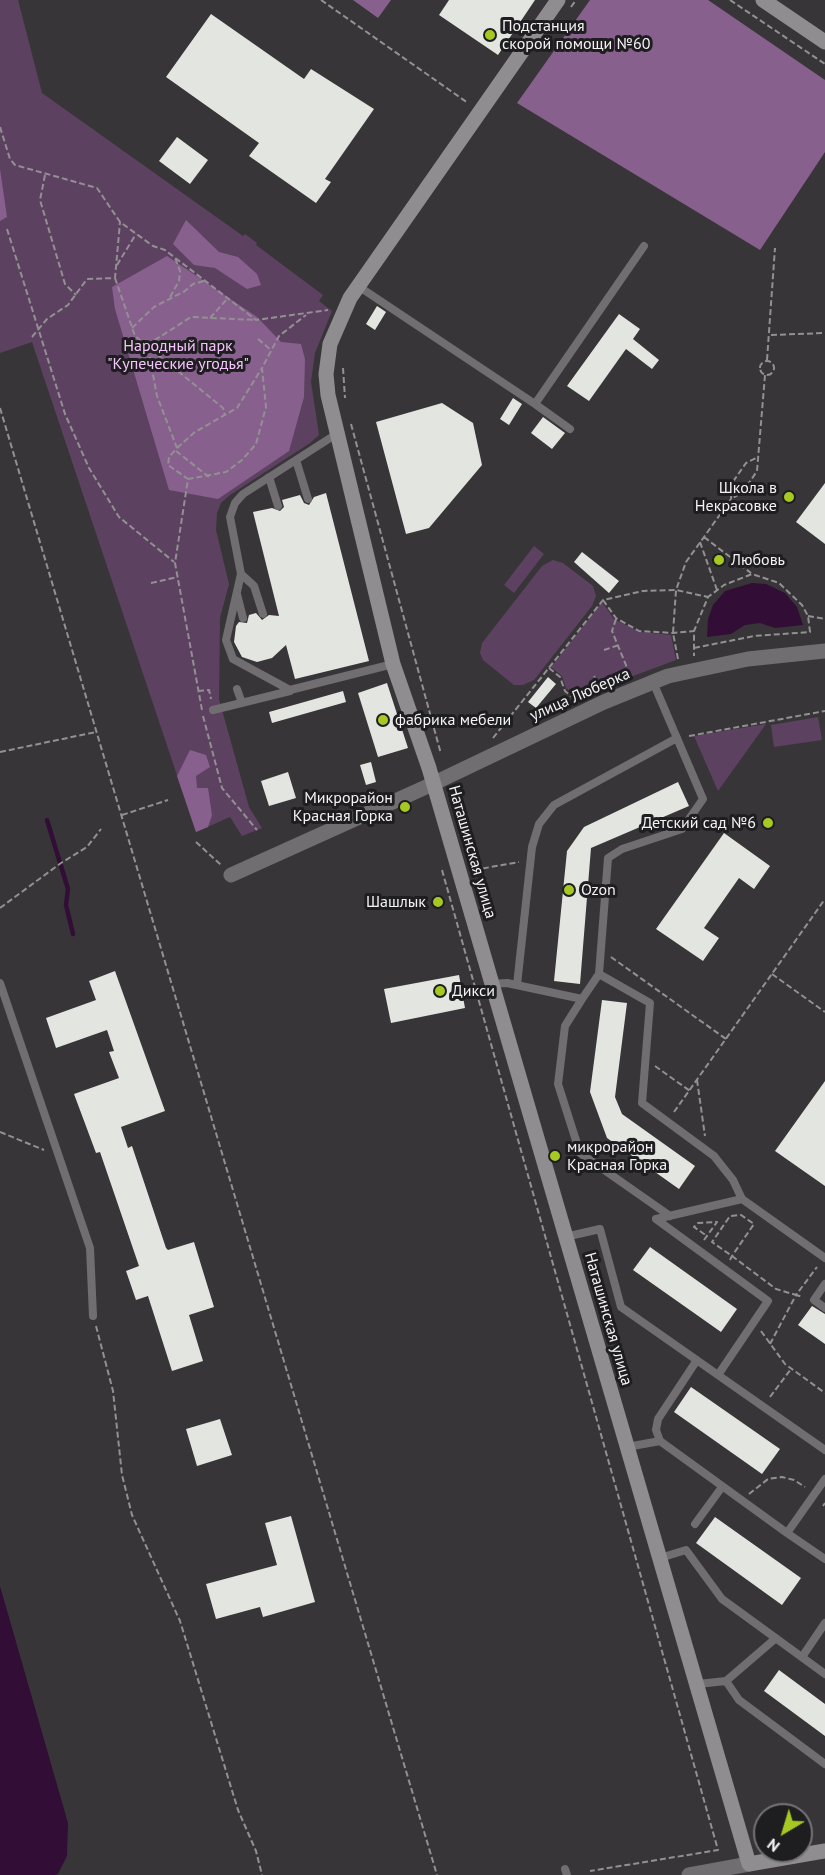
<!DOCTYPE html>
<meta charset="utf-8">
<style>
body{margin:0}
#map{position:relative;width:825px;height:1875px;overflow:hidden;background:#383538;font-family:"PT Sans",sans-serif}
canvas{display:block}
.north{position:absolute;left:753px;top:1803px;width:60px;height:60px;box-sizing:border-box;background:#1e1d1f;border:2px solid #747274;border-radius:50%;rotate:218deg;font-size:16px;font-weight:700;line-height:24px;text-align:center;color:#f4f2f4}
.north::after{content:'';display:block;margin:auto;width:21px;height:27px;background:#a6c822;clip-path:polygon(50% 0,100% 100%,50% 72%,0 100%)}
</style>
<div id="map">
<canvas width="825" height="1875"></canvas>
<div class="north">N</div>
</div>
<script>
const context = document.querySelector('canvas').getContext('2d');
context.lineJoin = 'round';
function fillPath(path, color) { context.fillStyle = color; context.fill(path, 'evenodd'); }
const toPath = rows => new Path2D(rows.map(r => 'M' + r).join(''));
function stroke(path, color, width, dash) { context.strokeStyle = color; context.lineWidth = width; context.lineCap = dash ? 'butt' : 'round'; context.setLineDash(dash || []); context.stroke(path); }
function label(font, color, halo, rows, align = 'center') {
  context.font = font + ' "PT Sans",sans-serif'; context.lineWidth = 6; context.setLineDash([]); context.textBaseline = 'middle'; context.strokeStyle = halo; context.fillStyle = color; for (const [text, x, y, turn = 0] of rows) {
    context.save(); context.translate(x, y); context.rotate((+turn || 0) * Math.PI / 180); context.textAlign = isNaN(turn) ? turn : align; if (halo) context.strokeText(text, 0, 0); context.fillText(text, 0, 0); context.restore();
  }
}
fillPath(toPath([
 [0,0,18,0,42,93,243,236,245,234,257,243,256,245,323,295,319,301,332,311,315,353,311,382,319,435,310,443,230,495,221,503,217,513,216,530,229,584,220,618,219,699,249,807,262,828,242,836,230,817,196,832,32,342,0,353],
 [534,546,544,554,514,593,504,585],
 [553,560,563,563,593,586,596,596,592,606,534,680,523,685,514,685,483,660,480,653,482,643,542,566],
 [602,602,614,619,640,632,671,635,676,660,577,697,566,688,562,676,551,667],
 [818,717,822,740,774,747,771,725],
 [766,724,718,791,694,736]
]), '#5d4161');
fillPath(toPath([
 [353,0,391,0,378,18],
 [590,0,708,0,825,80,825,152,760,250,517,103],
 [0,169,7,217,0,221],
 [186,220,219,252,238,257,257,274,261,285,247,289,215,268,194,265,173,244],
 [167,256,257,317,281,342,301,344,305,359,304,397,289,451,218,499,169,490,115,309,112,287],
 [190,750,206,755,210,767,196,776,197,788,208,788,212,815,208,827,196,832,177,776]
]), '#88608e');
fillPath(toPath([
 [752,583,766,584,785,593,797,607,803,625,775,628,760,623,745,625,731,634,707,637,708,619,713,605,725,591],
 [0,1586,68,1823,67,1856,58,1874,55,1875,0,1875]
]), '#320e37');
stroke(toPath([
 [47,820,68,889,66,905,73,934]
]), '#320e37', 4.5);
fillPath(toPath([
 [449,0,535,0,498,55,439,15],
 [211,14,304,79,311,69,374,109,325,179,331,182,316,203,249,156,259,143,166,77],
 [177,137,208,160,190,184,159,161],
 [377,306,386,312,375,330,366,324],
 [619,314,640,329,633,339,659,360,652,369,626,349,589,401,567,386],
 [513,398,522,404,509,425,500,419],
 [442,403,473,423,482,465,429,528,406,534,376,422],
 [543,417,565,433,552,449,531,433],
 [825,483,825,544,796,522],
 [326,493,369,661,295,679,286,645,272,658,257,662,242,657,234,642,236,626,239,622,247,623,249,615,256,613,262,620,269,615,279,616,253,512,272,508,280,511,284,507,282,500,300,495,304,503,309,505,314,497],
 [582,552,619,581,609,593,574,562],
 [548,677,556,684,536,708,528,702],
 [387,683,408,748,378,757,358,693],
 [343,691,346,702,272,723,269,712],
 [371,762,376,782,366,785,360,765],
 [288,772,296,798,269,806,261,781],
 [678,782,689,806,591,848,580,984,554,981,567,851,584,827],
 [724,833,770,866,754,889,739,878,704,928,719,938,703,961,656,929],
 [115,971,165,1111,121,1127,128,1148,132,1146,166,1248,168,1250,194,1242,214,1307,189,1315,203,1361,172,1371,148,1296,136,1300,126,1271,139,1266,100,1152,96,1153,74,1094,119,1078,109,1052,114,1051,107,1030,56,1048,46,1018,96,1000,89,981],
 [459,975,465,1008,391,1023,384,989],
 [602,1000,627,1003,615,1097,622,1114,695,1166,679,1189,607,1138,590,1092],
 [825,1081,825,1186,775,1151],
 [650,1247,737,1309,721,1332,633,1270],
 [812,1306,825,1314,825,1344,798,1325],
 [691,1387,780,1449,762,1474,674,1412],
 [220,1419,232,1455,197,1466,186,1429],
 [291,1516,315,1602,263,1617,260,1607,216,1619,206,1584,277,1565,265,1523],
 [715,1517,801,1578,782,1605,696,1543],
 [779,1670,825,1704,825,1736,764,1691]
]), '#e3e5e0');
stroke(toPath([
 [321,0,468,103],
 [730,0,825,64],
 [571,7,576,0],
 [0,127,10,159,15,165,97,188,120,222,153,246,165,250,256,320,328,310],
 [45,175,40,200,65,284,76,295],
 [7,229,65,414,89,468,119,517,174,562],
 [117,265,136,234],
 [115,278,135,336,223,408,225,416],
 [170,297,179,281,180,271,175,258],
 [210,318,228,298],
 [132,328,154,307,185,291,193,284,204,281],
 [771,335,825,333],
 [32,337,47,319,68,305,87,279,115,278,120,222],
 [258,339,271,350],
 [147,345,191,317,256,320],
 [148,348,157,396,177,448,169,457,168,465,188,479],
 [767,360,775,248],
 '760 368a7 7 0 1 1 14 0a7 7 0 1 1-14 0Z',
 [343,368,345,398],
 [0,408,437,1875],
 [351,424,441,754],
 [177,448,195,432,237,408,262,368],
 [176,451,209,477],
 [731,499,732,483,746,463,758,457],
 [704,537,751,573],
 [700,542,717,590],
 [151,583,178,577],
 [603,600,616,618,639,631,673,633,694,631],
 [808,616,825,619],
 [616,619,612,631,630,675],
 [694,648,754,636,810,632,808,616,802,605,779,583,752,574,724,585,708,597,694,631,694,656],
 [604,650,619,645],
 [678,659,673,633,676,590,686,562,704,537,731,499,743,492,757,471,765,375],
 [549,668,560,677,565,691,575,700],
 [594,676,600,687],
 [198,691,209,690,211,699],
 [202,710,175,563,188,479,226,472,242,460,256,444,266,407,262,368,279,336,306,315],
 [203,716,222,788,257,830],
 [689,736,825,711],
 [493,738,603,600,643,591,676,590,708,597],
 [0,752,96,732],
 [122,815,168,800],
 [196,842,221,865],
 [442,870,718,1850,590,1871],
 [474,870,519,862],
 [0,908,61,863,87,847,101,829],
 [611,957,726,1039],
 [772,974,825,1012],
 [655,1066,690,1091],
 [697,1080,705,1136],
 [674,1112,825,899],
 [0,1132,44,1150],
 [704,1240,717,1222,698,1223,694,1227,707,1236],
 [730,1260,732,1256,754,1224,741,1215,730,1216,712,1242,732,1256,776,1289,796,1295,817,1267],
 [96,1326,113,1391,122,1475,132,1515,180,1621,238,1810,256,1851,262,1875],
 [761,1331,785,1364,825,1393],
 [770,1344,796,1295,803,1297],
 [770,1397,791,1369],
 [749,1494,768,1479,782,1477,794,1480,805,1487],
 [823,1506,825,1503]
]), '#939093', 2, [6, 3]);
stroke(toPath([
 [358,286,535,404,644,246],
 [535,404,570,429],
 [338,433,243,494,235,503,230,517,241,574,226,640,233,659,290,690,393,664],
 [296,460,308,499],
 [269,477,278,506],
 [241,574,254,586,263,614],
 [237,594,243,618],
 [237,689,242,703],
 [213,710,290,691],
 [599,974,608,858,622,849,682,829,703,799,653,682],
 [0,983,90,1248,93,1316],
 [490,984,507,983,582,999,599,974,650,1003,642,1103,714,1156,733,1180,742,1199,656,1219,768,1301,718,1375,825,1450],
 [517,985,532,847,539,824,554,805,677,738],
 [582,999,565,1026,558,1084,580,1153,670,1216],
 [742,1199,825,1258],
 [565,1237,600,1229,621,1307,718,1375],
 [825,1284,814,1300,825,1308],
 [660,1441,656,1430,658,1419,697,1360],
 [627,1447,660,1441,787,1533],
 [825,1479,787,1533,825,1559],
 [695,1524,722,1487],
 [660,1558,686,1550,722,1599,825,1674],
 [776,1638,726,1681,739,1700,825,1764],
 [802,1657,825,1623],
 [698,1684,726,1681],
 [565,1869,567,1875]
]), '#706e70', 8);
stroke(toPath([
 [231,875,426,787,604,702,668,676,748,659,825,651],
 [689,1875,749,1864]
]), '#706e70', 15);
stroke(toPath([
 [558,0,350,298,330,344,326,374,328,395,393,664,429,768,749,1864,825,1851],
 [763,0,825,42]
]), '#8f8d90', 15);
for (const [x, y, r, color] of [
 [490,35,6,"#a6c822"],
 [789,497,6,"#a6c822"],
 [719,560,6,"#a6c822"],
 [383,720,6,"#a6c822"],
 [405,807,6,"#a6c822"],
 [768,823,6,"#a6c822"],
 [569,890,6,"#a6c822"],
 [438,902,6,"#a6c822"],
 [440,991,6,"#a6c822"],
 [555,1156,6,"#a6c822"]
]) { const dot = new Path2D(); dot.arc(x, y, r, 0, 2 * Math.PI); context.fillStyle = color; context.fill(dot); stroke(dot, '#1e1d1f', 2); }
label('16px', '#f4f2f4', '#1e1d1f', [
 ["Подстанция",502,26],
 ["скорой помощи №60",502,44],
 ["Школа в",777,488,"right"],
 ["Некрасовке",777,506,"right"],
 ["Любовь",731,560],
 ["фабрика мебели",395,720],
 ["Микрорайон",393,798,"right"],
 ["Красная Горка",393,816,"right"],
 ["Детский сад №6",756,823,"right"],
 ["Ozon",581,890],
 ["Шашлык",426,902,"right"],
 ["Дикси",452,991],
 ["микрорайон",567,1147],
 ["Красная Горка",567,1165]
], 'left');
label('16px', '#f5c3fb', '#1e1d1f', [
 ["Народный парк",178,346],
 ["\"Купеческие угодья\"",178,364]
]);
label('16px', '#f4f2f4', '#1e1d1f', [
 ["улица Люберка",580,695,-24],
 ["Наташинская улица",472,852,74],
 ["Наташинская улица",608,1319,74]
]);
</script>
